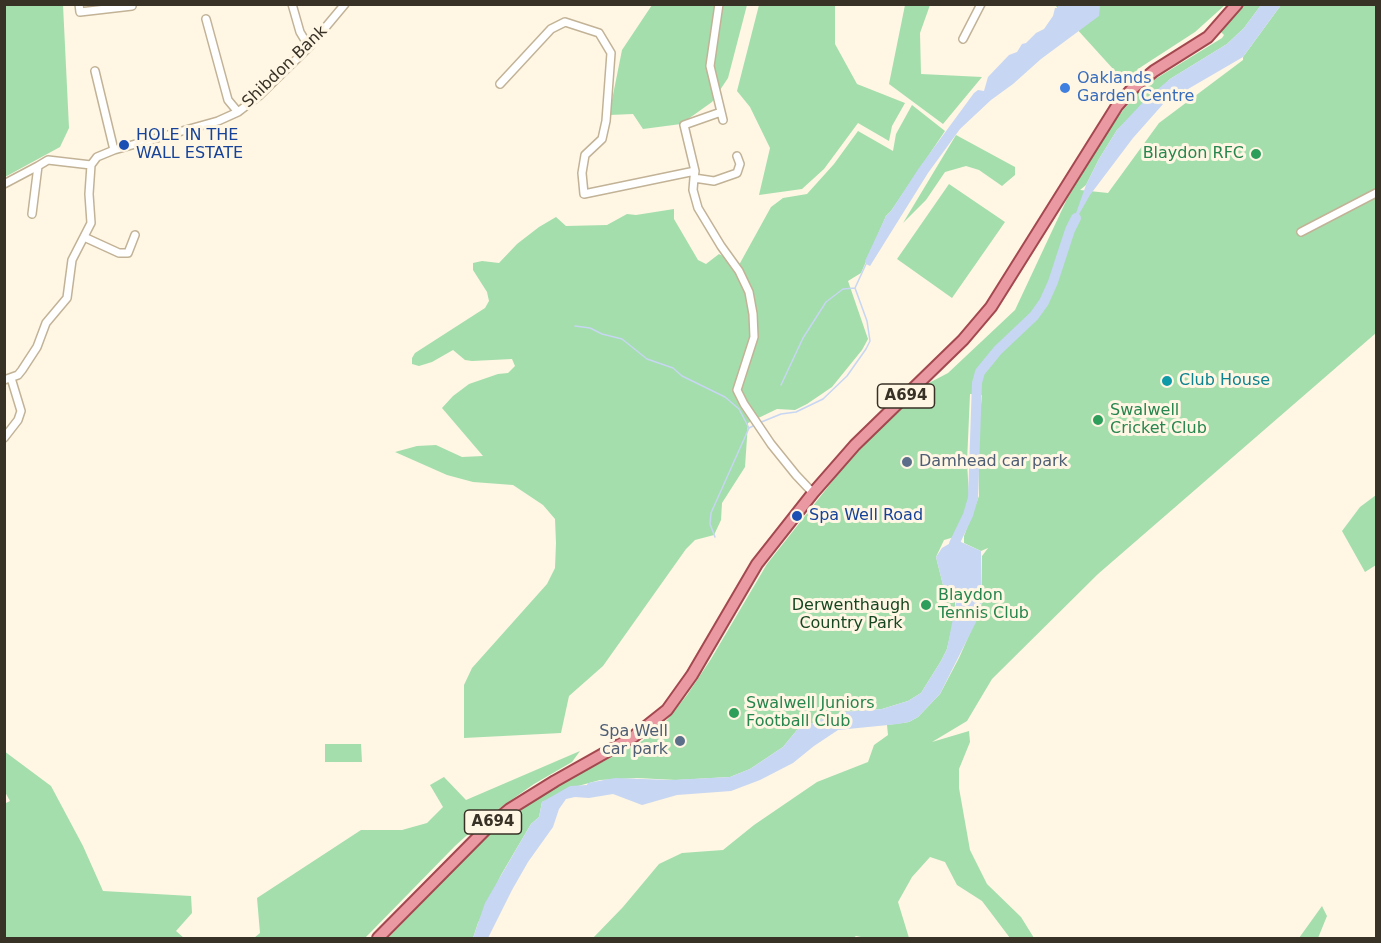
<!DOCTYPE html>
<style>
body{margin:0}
#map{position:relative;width:1381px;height:943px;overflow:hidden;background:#fff6e4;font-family:"DejaVu Sans",sans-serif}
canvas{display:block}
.frame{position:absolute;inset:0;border:6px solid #383226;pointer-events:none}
</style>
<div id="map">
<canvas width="1381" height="943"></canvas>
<div class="frame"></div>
</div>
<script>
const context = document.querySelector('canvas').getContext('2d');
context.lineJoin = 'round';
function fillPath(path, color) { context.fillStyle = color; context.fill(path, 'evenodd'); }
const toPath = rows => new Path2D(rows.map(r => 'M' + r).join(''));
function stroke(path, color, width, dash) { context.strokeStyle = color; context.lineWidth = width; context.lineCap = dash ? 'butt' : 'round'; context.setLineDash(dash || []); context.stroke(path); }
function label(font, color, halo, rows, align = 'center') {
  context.font = font + ' "DejaVu Sans",sans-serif'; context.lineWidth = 6; context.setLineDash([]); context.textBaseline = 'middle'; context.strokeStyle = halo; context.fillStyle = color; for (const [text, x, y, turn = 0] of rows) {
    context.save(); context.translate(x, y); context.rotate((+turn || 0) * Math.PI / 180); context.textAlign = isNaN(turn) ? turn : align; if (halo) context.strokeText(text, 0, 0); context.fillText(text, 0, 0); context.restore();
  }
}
fillPath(toPath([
 [4,5,63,5,69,128,60,147,5,177],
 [652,5,747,5,728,78,712,102,681,124,643,129,633,114,609,115,622,50],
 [759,5,835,5,835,44,857,84,905,103,892,126,889,141,858,123,824,169,802,189,759,195,770,148,750,107,737,91],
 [905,5,930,5,920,33,921,74,982,77,943,124,889,84],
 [1055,5,1225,5,1195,32,1141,67,1124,81],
 [1243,5,1261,5,1244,28,1227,44,1170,79,1117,130,1099,159,1086,185,1080,190,1108,193,1159,123,1243,60,1243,57,1281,5,1376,5,1376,333,1098,574,992,679,967,721,932,742,969,731,970,742,959,769,959,788,970,850,987,884,1021,917,1034,938,1010,938,982,901,957,885,945,862,930,857,912,877,898,902,909,938,866,938,856,936,853,938,593,938,623,907,659,864,682,853,723,850,754,825,817,782,868,762,874,745,888,735,887,725,909,722,918,717,940,694,959,658,980,610,982,602,982,556,988,548,981,551,964,543,964,536,979,496,978,435,982,395,970,394,967,462,969,496,958,536,944,540,936,557,943,585,955,597,955,614,947,649,941,661,921,693,908,701,882,709,843,712,822,719,797,730,783,747,750,769,730,777,676,780,637,778,600,780,578,786,542,802,539,817,531,824,501,875,478,923,473,938,388,938,497,826,529,801,642,741,667,720,687,695,711,659,767,564,846,464,893,415,927,384,948,373,1015,310,1067,199,1111,126,1124,109,1137,94,1152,81,1222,38,1224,35,1220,31],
 [912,105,945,131,891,211,886,216,861,273,848,281,868,339,862,350,832,387,807,404,795,410,777,409,748,423,745,467,722,503,721,520,714,535,695,540,686,549,603,666,569,696,561,733,464,738,464,685,472,668,547,584,555,568,556,543,555,519,543,505,513,485,473,482,447,475,395,452,417,446,436,445,462,457,483,456,442,408,453,396,469,384,498,374,508,373,515,366,512,359,472,361,465,360,453,350,432,362,419,366,412,364,412,358,415,353,485,308,489,301,487,292,473,270,473,263,482,261,499,263,517,244,539,227,556,217,566,226,607,225,627,214,636,215,674,209,674,219,698,260,706,264,719,254,739,265,771,207,783,198,807,194,834,164,858,131,893,151,896,134],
 [956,135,1015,167,1015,175,1002,186,979,170,966,166,945,172,926,200,903,223],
 [949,184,1005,222,952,298,897,259],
 [1376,495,1376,565,1365,572,1342,531,1360,507],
 [325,744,361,744,362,762,325,762],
 [4,751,51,786,83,846,103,891,191,896,192,913,176,931,184,938,5,938,4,804,10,801,5,792],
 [580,751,572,762,534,784,487,817,455,846,365,938,254,938,260,933,257,898,361,830,402,830,427,823,443,807,430,785,444,777,466,800],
 [1322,906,1327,916,1318,938,1299,938]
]), '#a4deac');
fillPath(toPath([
 [1058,5,1100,5,1099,16,1041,59,1013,84,991,100,960,129,928,173,870,266,866,264,865,261,886,216,891,211,919,168,974,93,978,90,984,91,988,77,1009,55,1017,52,1022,44,1026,43,1036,33,1044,29,1053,16,1055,8,1058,8],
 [1261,5,1281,5,1243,57,1164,103,1133,138,1090,195,1070,230,1086,185,1099,159,1117,130,1145,100,1170,79,1227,44,1244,28],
 [959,538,961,542,981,551,982,602,976,622,940,694,918,717,909,722,898,724,838,730,814,746,793,763,760,780,731,791,677,795,642,805,613,794,589,798,575,797,566,799,559,809,553,827,528,862,512,890,488,938,473,938,485,903,531,824,539,817,542,802,570,786,587,785,588,783,615,778,671,780,730,777,750,769,783,747,797,730,822,719,843,712,882,709,908,701,921,693,941,661,947,649,956,603,954,594,948,592,943,585,936,557,942,548]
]), '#c7d6f2');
stroke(toPath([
 [575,326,590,328,602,334,622,339,647,359,673,368,682,376,725,397,739,409,749,428],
 [781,385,803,338,826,302,843,289,855,288],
 [759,423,781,414,796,412,823,399,847,376,866,349,870,341,867,321,855,288,866,264],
 [715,537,710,524,711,513,749,428,755,425]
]), '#c7d6f2', 1.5);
stroke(toPath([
 [955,551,954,544,968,515,973,498,977,383,980,372,998,350,1034,316,1044,302,1053,282,1070,230,1076,218]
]), '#c7d6f2', 10);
const minor = toPath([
 [79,4,80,12,132,6,131,4],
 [292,4,300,32,309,47],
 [719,4,710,66,723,120],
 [206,19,228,100,238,112],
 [963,39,981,4],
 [95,71,114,150],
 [500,84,551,29,565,22,599,33,611,53,606,121,602,139,585,155,582,173,584,194,695,171,694,178],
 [737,156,740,164,737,173,714,181,694,178,693,190,698,208,721,246,739,271,749,292,753,314,754,337,737,390,744,404,771,444,796,475,813,493],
 [695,171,684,125,721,112],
 [4,184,38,166],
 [32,214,38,166,48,160,91,165],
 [1301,232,1376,193],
 [84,237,119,253,128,253,135,235],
 [4,380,18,375,22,370,37,347,46,323,67,298,72,260,91,223,89,194,91,165,97,157,114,150,218,121,238,112,260,95,309,47,345,4],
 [4,438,18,420,21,411,11,378]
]);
const primary = toPath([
 [378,938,489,826,510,809,555,781,633,737,667,710,692,675,757,564,813,493,855,445,963,340,991,307,1117,106,1132,89,1154,71,1208,37,1237,4]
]);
stroke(minor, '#c2b397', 10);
stroke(primary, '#a3484e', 14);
stroke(minor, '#fff', 7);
stroke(primary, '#ea98a1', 10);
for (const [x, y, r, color] of [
 [1065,88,6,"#3f7fe0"],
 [124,145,6,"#1a4fb4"],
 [1256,154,6,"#2e9e5b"],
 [1167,381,6,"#0f9aa8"],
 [1098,420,6,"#2e9e5b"],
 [907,462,6,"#5c6f8a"],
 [797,516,6,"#1a4fb4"],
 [926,605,6,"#2e9e5b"],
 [734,713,6,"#2e9e5b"],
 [680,741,6,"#5c6f8a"]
]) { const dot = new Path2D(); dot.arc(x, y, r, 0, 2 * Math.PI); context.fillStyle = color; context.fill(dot); stroke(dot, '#fff6e4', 2); }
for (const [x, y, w] of [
 [906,396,57],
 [493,822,57]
]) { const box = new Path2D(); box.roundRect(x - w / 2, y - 12, w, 24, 4.5); context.fillStyle = '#fff6e4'; context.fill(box); stroke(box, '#383226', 1.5); }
label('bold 15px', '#383226', null, [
 ["A694",906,396],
 ["A694",493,822]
]);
label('16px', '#383226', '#fff6e4', [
 ["Shibdon Bank",285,67,-44]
]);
label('16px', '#366cbe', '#fff6e4', [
 ["Oaklands",1077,79],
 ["Garden Centre",1077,97]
], 'left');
label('16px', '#164399', '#fff6e4', [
 ["HOLE IN THE",136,136],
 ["WALL ESTATE",136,154],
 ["Spa Well Road",809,516]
], 'left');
label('16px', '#27864d', '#fff6e4', [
 ["Blaydon RFC",1244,154,"right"],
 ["Swalwell",1110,411],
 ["Cricket Club",1110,429],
 ["Blaydon",938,596],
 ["Tennis Club",938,614],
 ["Swalwell Juniors",746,704],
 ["Football Club",746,722]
], 'left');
label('16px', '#0d838f', '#fff6e4', [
 ["Club House",1179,381]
], 'left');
label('16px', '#4e5e75', '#fff6e4', [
 ["Damhead car park",919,462],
 ["Spa Well",668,732,"right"],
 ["car park",668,750,"right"]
], 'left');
label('16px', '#164721', '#fff6e4', [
 ["Derwenthaugh",851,606],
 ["Country Park",851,624]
]);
</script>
